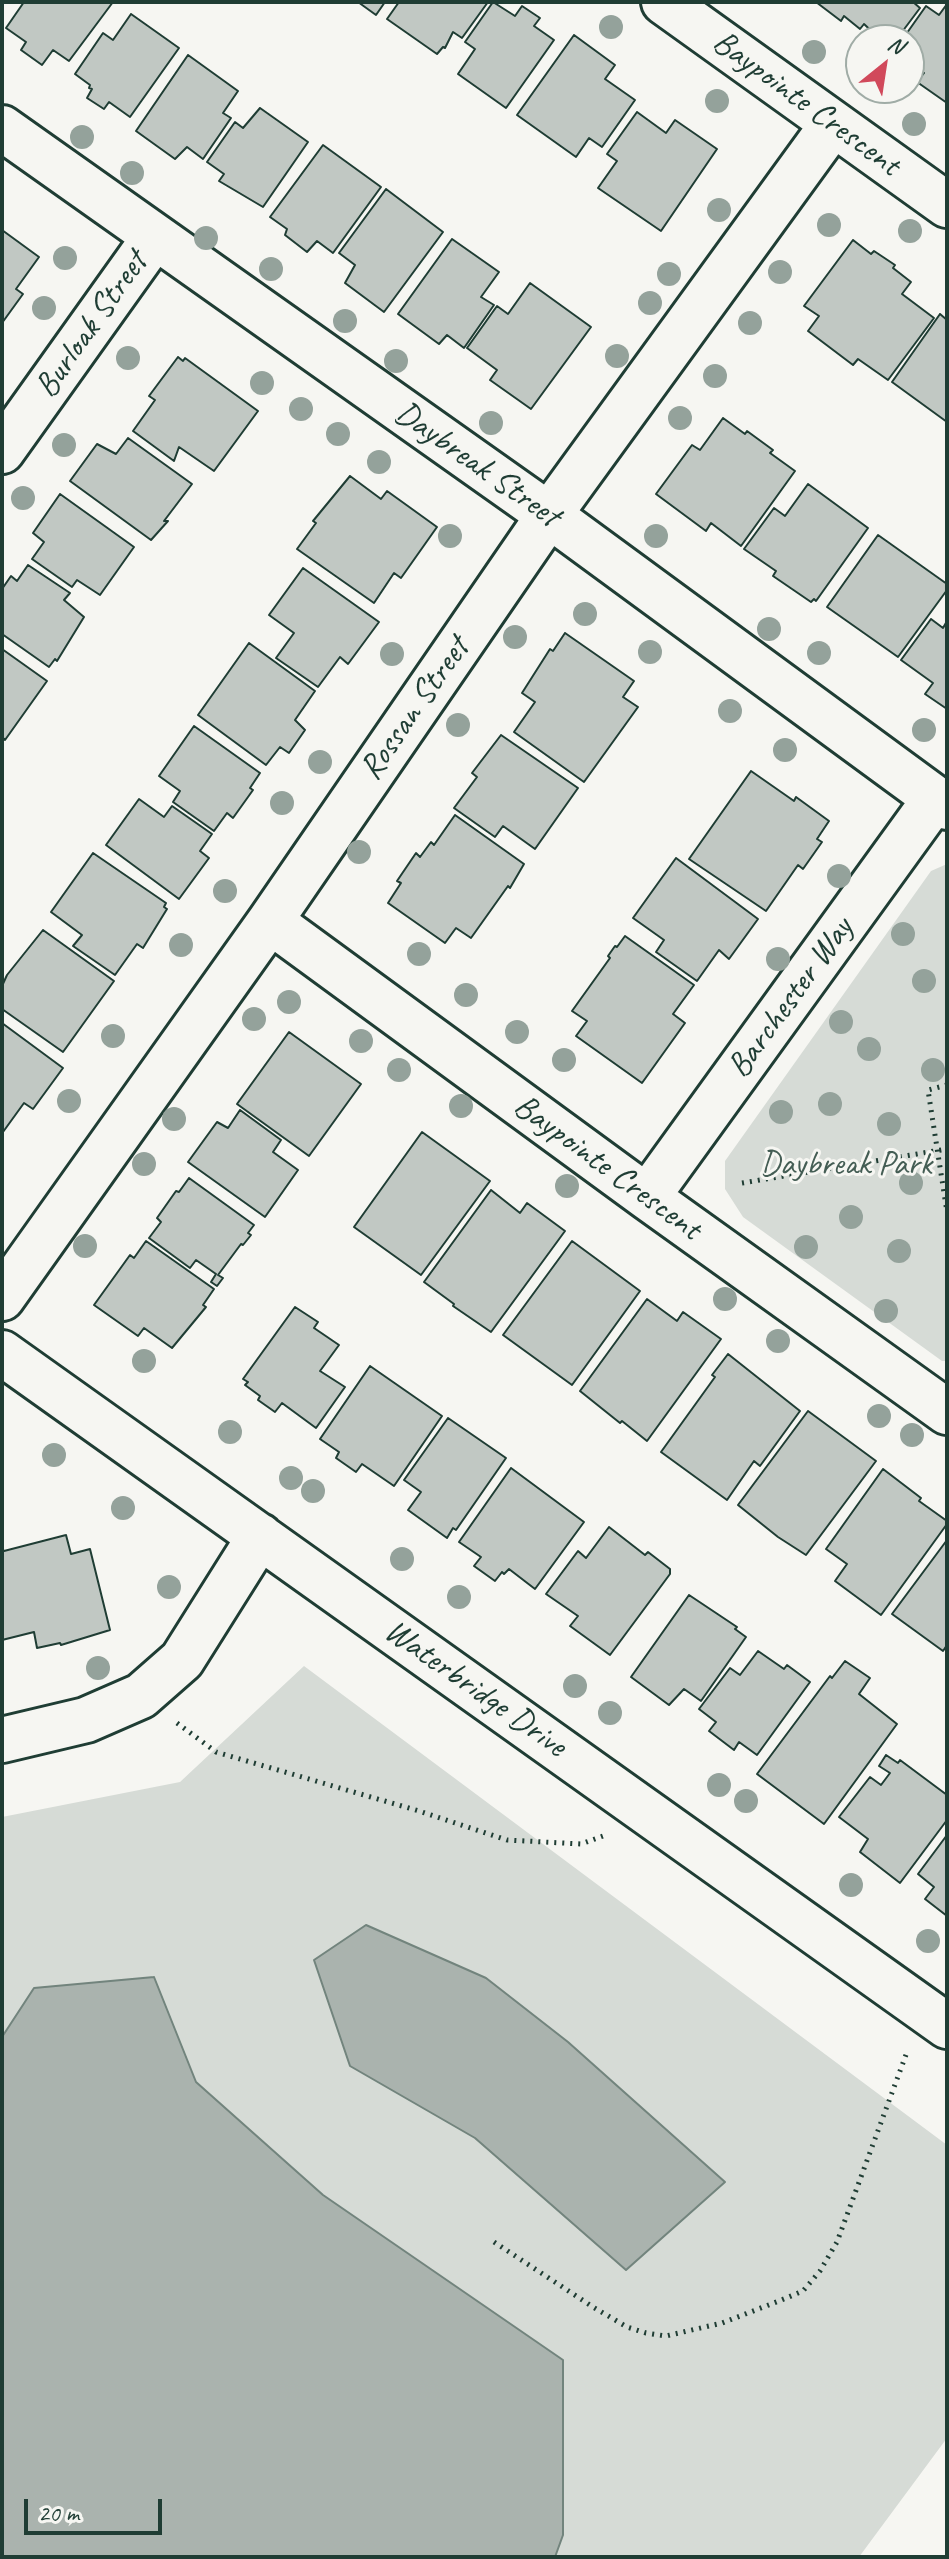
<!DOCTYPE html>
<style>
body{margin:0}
#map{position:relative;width:949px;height:2559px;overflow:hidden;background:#f6f6f2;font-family:Caveat,sans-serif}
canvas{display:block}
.frame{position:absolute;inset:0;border:4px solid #1f3d34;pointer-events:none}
.north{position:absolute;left:845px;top:24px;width:80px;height:80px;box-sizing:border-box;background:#f6f6f2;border:2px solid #a0aca6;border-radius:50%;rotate:30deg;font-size:22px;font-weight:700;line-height:32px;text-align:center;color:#1f3d34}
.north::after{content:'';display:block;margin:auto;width:28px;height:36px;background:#d1495b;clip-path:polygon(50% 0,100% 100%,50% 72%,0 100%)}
.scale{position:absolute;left:24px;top:2499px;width:138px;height:36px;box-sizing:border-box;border:4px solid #1f3d34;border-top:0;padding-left:10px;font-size:24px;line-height:28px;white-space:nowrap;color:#1f3d34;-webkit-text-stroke:6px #f6f6f2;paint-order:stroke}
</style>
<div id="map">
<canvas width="949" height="2559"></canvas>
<div class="frame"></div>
<div class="north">N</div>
<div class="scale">20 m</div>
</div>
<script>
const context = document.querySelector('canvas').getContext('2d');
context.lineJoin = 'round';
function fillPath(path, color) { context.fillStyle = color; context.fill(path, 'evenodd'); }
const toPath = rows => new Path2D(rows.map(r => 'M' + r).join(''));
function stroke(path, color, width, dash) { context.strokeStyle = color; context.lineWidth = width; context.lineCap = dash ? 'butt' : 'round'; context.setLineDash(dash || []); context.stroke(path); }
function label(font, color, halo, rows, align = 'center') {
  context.font = font + ' Caveat,sans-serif'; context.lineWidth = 6; context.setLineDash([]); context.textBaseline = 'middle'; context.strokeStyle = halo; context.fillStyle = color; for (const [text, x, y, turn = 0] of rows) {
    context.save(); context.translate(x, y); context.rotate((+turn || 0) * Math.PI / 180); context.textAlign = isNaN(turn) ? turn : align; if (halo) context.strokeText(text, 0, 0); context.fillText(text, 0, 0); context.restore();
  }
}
fillPath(toPath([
 [947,864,947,1361,942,1361,743,1217,725,1189,725,1161,931,871],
 [304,1666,947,2145,947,2438,859,2557,555,2557,563,2535,562,2360,323,2195,196,2082,154,1977,2,2037,2,1817,180,1782],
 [486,1978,568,2042,724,2182,626,2270,475,2138,350,2066]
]), '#d6dbd6');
const water = toPath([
 [366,1925,486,1978,568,2042,725,2182,626,2270,475,2138,350,2066,314,1960,366,1925],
 [154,1977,196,2082,323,2195,563,2360,563,2535,555,2557,2,2557,2,2037,34,1988,154,1977]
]);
fillPath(water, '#aab3ae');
stroke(water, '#72847d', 2);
const building = toPath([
 [24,2,113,2,69,61,53,50,42,65,21,50,26,42,6,28,24,2],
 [358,2,385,2,376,15,358,2],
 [399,2,488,2,462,38,453,32,445,48,443,47,437,54,387,19,399,2],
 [493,2,515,16,522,6,540,18,534,26,554,40,506,108,458,74,475,49,465,42,493,2],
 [816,2,913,2,920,8,896,40,881,40,864,24,860,29,844,16,841,21,816,2],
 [947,4,947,103,917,82,924,73,909,62,909,40,902,40,926,6,939,15,947,4],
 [131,14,179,48,130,117,109,102,104,109,87,98,92,89,89,88,90,85,75,74,103,33,113,40,131,14],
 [574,35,615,65,605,79,635,100,602,147,589,138,576,157,517,115,574,35],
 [188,55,238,91,223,113,231,118,203,159,187,147,175,159,136,131,188,55],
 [260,108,308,142,263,207,219,181,224,174,207,162,235,122,243,128,260,108],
 [637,112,666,133,675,120,717,149,661,231,598,188,617,161,607,154,637,112],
 [323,145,381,187,333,253,317,241,307,252,285,235,287,229,270,217,323,145],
 [386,189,443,232,384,312,345,283,355,265,339,253,386,189],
 [2,230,39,257,16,289,23,294,2,323,2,230],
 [452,239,499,272,481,297,494,305,464,348,447,335,439,344,398,314,452,239],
 [853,240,871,254,874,251,895,265,893,268,911,282,902,294,934,318,888,380,858,359,853,365,808,331,819,316,804,306,853,240],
 [530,283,591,327,531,409,490,380,497,370,467,348,497,306,508,314,530,283],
 [940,314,947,320,947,422,892,382,940,314],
 [178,357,183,361,185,358,258,411,214,471,179,447,174,461,133,431,155,400,149,396,178,357],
 [723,418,745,434,747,431,773,450,770,453,795,471,741,546,711,523,706,531,656,494,692,445,700,450,723,418],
 [128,438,192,484,164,521,168,521,151,540,70,481,97,444,116,454,128,438],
 [350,476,381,499,387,491,437,527,401,578,394,573,374,603,297,549,316,523,313,521,350,476],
 [808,484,868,528,816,601,814,599,811,602,773,576,776,571,744,549,774,508,785,516,808,484],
 [60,494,134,547,100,595,77,580,72,587,32,559,44,542,33,533,60,494],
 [878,535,947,584,947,590,898,657,827,607,878,535],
 [28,565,70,593,64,600,84,617,57,661,55,659,49,667,2,634,2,589,11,576,17,581,28,565],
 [303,568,379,622,348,664,340,657,318,687,276,658,294,633,269,615,303,568],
 [931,619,943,628,947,621,947,709,925,694,933,683,901,660,931,619],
 [565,633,634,681,623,697,638,707,584,782,514,732,535,702,522,693,550,649,553,651,565,633],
 [249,643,315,691,295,720,305,730,289,753,280,747,266,765,198,715,249,643],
 [2,649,47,681,5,740,2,737,2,649],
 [194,726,260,773,250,788,253,790,233,818,227,813,214,831,173,802,180,791,159,776,194,726],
 [501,735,578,788,535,849,503,826,495,837,454,808,477,777,472,773,501,735],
 [751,771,794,801,796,797,829,821,817,839,822,842,803,869,798,865,766,911,689,859,751,771],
 [139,799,164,817,172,806,212,834,200,851,209,858,179,899,106,845,139,799],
 [455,815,524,864,510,888,508,886,471,938,456,928,445,943,388,903,401,883,397,881,416,853,420,857,431,842,434,845,455,815],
 [93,853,166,903,164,907,167,909,143,948,137,944,115,975,73,946,82,935,51,912,93,853],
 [676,858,758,919,729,959,719,950,697,981,656,952,664,940,633,918,676,858],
 [43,930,114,981,63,1052,2,1009,2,986,7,975,43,930],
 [625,936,694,985,673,1014,685,1023,642,1083,576,1036,587,1021,572,1011,610,958,608,956,615,946,617,947,625,936],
 [2,1023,63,1068,33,1109,24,1103,3,1132,2,1023],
 [289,1032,361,1084,309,1156,237,1104,289,1032],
 [240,1110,281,1140,273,1152,298,1170,265,1217,188,1162,217,1122,228,1128,240,1110],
 [422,1132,490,1181,421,1275,354,1227,422,1132],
 [189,1178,254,1225,248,1233,251,1235,243,1245,241,1244,218,1275,223,1278,217,1286,211,1282,216,1274,196,1260,190,1268,149,1238,161,1222,157,1218,176,1191,179,1192,189,1178],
 [491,1190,520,1213,527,1203,565,1231,491,1332,453,1306,454,1304,424,1282,491,1190],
 [146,1241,214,1289,203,1305,206,1307,172,1348,144,1328,138,1336,94,1305,130,1255,134,1258,146,1241],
 [572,1241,640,1291,572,1385,503,1335,572,1241],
 [647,1299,677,1321,683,1312,721,1339,647,1441,622,1421,620,1423,580,1391,647,1299],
 [295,1307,318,1322,314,1328,339,1345,320,1371,345,1387,316,1428,282,1403,275,1412,258,1400,260,1396,245,1385,248,1382,243,1379,295,1307],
 [728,1354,800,1411,760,1466,754,1461,727,1500,661,1452,715,1377,712,1375,728,1354],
 [370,1366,442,1416,394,1486,362,1464,356,1472,336,1458,339,1452,320,1439,370,1366],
 [808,1411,876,1461,806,1555,778,1537,738,1505,808,1411],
 [448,1418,506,1458,456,1530,453,1528,447,1538,408,1510,421,1492,404,1480,448,1418],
 [511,1468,584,1522,535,1589,509,1569,504,1574,502,1572,495,1581,474,1566,481,1557,459,1542,511,1468],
 [883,1469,921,1498,919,1501,947,1521,947,1524,881,1615,835,1581,847,1564,826,1549,883,1469],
 [609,1527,645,1555,648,1552,670,1569,670,1574,610,1655,570,1626,578,1616,546,1594,578,1551,586,1558,609,1527],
 [66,1535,71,1554,90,1549,110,1630,61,1645,60,1643,37,1648,34,1632,2,1640,2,1549,4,1551,66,1535],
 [947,1540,947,1645,943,1651,892,1614,947,1540],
 [689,1595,737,1627,735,1629,746,1637,701,1701,684,1689,669,1705,631,1677,689,1595],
 [758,1651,784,1669,787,1665,810,1682,757,1755,739,1742,734,1750,709,1731,716,1722,699,1709,730,1668,740,1675,758,1651],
 [845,1661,870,1678,859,1694,897,1724,824,1824,757,1774,830,1676,832,1678,845,1661],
 [886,1755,898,1763,900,1760,947,1795,947,1820,900,1883,860,1852,868,1839,839,1817,870,1777,881,1785,890,1773,879,1766,886,1755],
 [947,1835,947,1916,925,1899,934,1887,918,1874,947,1835]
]);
fillPath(building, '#c1c8c3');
stroke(building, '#1f3d34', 2);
const minor = toPath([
 [664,2,947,205],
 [2,128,549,515,947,807],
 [2,451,154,238],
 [270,921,647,1197,947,1412],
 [647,1197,935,799],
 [2,1298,270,921,549,515,833,124],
 [2,1353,947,2026],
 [2,1740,86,1720,141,1696,182,1660,260,1536]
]);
stroke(minor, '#1f3d34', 50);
stroke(toPath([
 [947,1085,928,1090,947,1212],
 [742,1183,947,1149],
 [177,1723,216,1752,419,1811,507,1840,581,1844,603,1836],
 [494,2242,593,2307,627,2327,646,2333,666,2336,722,2323,779,2301,803,2291,820,2271,837,2242,907,2052]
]), '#1f3d34', 5, [2, 6]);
stroke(minor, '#f6f6f2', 44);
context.fillStyle = '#94a29b';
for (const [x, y] of [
 [611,27],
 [814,52],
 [717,101],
 [914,124],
 [82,137],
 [132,173],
 [719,210],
 [829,225],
 [910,231],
 [206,238],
 [65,258],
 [271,269],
 [780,272],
 [669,274],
 [650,303],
 [44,308],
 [345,321],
 [750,323],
 [617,356],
 [128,358],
 [396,361],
 [715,376],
 [262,383],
 [301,409],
 [680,418],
 [491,423],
 [338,434],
 [64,445],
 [379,462],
 [23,498],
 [450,536],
 [656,536],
 [585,614],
 [769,629],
 [515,637],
 [650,652],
 [819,653],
 [392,654],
 [730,711],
 [458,725],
 [924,730],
 [785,750],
 [320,762],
 [282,803],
 [359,852],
 [839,876],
 [225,891],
 [903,934],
 [181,945],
 [419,954],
 [778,959],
 [924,981],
 [466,995],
 [289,1002],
 [254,1019],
 [841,1022],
 [517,1032],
 [113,1036],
 [361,1041],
 [869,1049],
 [564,1060],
 [399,1070],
 [933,1070],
 [69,1101],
 [830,1104],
 [461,1106],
 [781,1112],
 [174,1119],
 [889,1124],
 [144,1164],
 [911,1183],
 [567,1186],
 [851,1217],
 [85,1246],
 [806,1247],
 [899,1251],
 [725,1299],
 [886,1311],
 [778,1341],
 [144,1361],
 [879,1416],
 [230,1432],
 [912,1435],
 [54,1455],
 [291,1478],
 [313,1491],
 [123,1508],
 [402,1559],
 [169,1587],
 [459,1597],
 [98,1668],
 [575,1686],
 [610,1713],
 [719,1785],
 [746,1801],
 [851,1885],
 [928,1941]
]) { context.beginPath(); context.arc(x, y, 12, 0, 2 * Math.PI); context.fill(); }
label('34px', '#1f3d34', '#f6f6f2', [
 ["Baypointe Crescent",806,104,36],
 ["Burloak Street",92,325,-55],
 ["Daybreak Street",477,465,35],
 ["Rossan Street",415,709,-55],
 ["Barchester Way",791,998,-54],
 ["Baypointe Crescent",607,1168,36],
 ["Waterbridge Drive",475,1689,35]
]);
label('34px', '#445d54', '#f6f6f2', [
 ["Daybreak Park",846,1165]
]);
</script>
